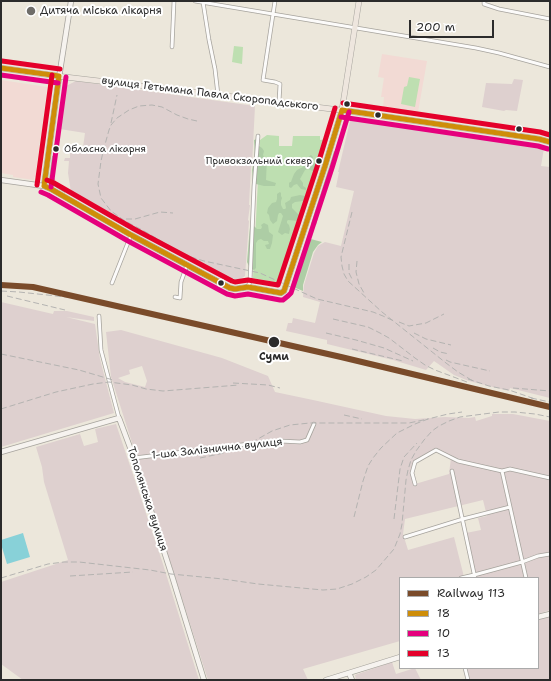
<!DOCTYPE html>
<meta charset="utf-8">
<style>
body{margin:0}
#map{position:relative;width:551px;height:681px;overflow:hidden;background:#ece7db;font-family:"Shantell Sans",sans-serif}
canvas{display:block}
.frame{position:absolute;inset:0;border:2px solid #2b2b2b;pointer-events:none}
.legend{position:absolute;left:399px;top:577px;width:140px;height:92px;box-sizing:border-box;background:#fff;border:1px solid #aaa;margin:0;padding:5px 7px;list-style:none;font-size:12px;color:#2b2b2b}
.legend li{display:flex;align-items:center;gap:8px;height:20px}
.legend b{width:20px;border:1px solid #aaa}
.scale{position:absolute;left:409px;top:20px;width:85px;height:18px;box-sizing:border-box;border:2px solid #2b2b2b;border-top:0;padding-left:5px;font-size:12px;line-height:14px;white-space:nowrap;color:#2b2b2b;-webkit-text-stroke:3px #fff;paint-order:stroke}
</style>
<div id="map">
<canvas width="551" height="681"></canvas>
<div class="frame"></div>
<ul class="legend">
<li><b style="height:5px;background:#7a4b2a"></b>Railway 113</li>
<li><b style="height:5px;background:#ce8d09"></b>18</li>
<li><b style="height:5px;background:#e5007d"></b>10</li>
<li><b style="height:5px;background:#e4002b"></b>13</li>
</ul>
<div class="scale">200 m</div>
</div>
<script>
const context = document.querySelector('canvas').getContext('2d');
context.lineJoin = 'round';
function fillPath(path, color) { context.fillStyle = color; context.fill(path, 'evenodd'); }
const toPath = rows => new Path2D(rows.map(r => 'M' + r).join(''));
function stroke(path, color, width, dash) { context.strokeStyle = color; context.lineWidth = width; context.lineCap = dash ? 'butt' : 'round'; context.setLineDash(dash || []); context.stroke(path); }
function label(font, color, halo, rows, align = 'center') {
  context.font = font + ' "Shantell Sans",sans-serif'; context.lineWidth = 4; context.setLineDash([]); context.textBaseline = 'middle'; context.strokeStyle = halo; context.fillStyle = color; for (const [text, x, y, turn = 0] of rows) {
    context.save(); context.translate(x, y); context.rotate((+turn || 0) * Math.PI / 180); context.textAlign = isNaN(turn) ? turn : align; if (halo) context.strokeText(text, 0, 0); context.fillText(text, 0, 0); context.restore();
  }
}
fillPath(toPath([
 [382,54,427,61,418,112,383,108,384,97,381,97,384,78,378,77],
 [1,80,47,87,36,170,38,171,37,177,34,177,34,180,13,177,13,175,1,173]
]), '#f2dad4');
fillPath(toPath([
 [514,79,523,80,517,111,506,110,504,111,482,107,486,83,512,84],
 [76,81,255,106,252,165,251,167,249,205,250,205,248,220,249,221,245,276,233,284,96,206,95,204,87,200,85,201,71,192,68,173,69,161,64,161,65,158,70,158,70,154,66,154,67,152,77,153,83,147,85,133,60,129,66,86],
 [351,117,544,148,541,166,550,167,550,398,510,388,509,391,469,381,454,375,434,361,426,370,393,360,327,344,327,340,286,331,288,323,292,323,293,318,315,323,320,302,303,297,304,285,314,253,318,246,325,242,341,246,354,191,336,187,339,172,338,172],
 [1,302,53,314,54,311,67,311,94,317,94,321,66,317,95,324,100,359,114,413,1,447],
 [121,330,222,358,268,376,275,392,313,400,386,416,415,419,445,417,469,418,475,417,476,421,492,416,492,414,513,414,550,421,550,610,538,614,538,578,400,578,400,641,303,669,308,680,208,680,111,377,106,332],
 [142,366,147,381,145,387,125,382,118,378,130,374,129,370],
 [436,450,451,458,449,474,415,484,412,473,415,462],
 [483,500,487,516,478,518,481,530,466,533,474,575,464,577,454,537,408,550,403,534,405,519],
 [116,424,162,561,199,680,23,680,1,664,1,582,68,560,44,482,42,467,36,447,80,434,84,446,98,442,95,429],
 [550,617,550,680,470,680,467,668,538,668,538,620],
 [392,662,396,674,415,668,421,680,356,680,355,675]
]), '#ded0cf');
fillPath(toPath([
 [234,46,243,47,242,64,232,62],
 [409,77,420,79,415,107,401,104,404,87,407,86],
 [267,135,279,136,279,146,292,146,293,136,320,136,320,140,327,139,279,283,253,278,260,140]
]), '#bedfb1');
fillPath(toPath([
 [257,139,259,146,262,148,264,151,263,155,264,157,267,159,266,180,276,183,275,186,264,186,256,184,253,183,253,181,252,170,255,157,254,140],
 [334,151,336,152,322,201,321,201,319,208,320,209,316,225,311,224],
 [57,155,54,177,56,182,66,188,65,193,52,185,49,179,52,156],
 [311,155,313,157,312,161,316,164,315,170,313,171,308,169,305,170,300,179,303,183,303,186,306,188,306,190,301,189,297,184,294,185,291,188,289,187,289,183,290,182,291,182,292,179,294,174,297,170,303,167,307,158],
 [280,192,281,193,281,196,282,198,281,201,281,205,283,209,285,209,286,208,285,203,290,200,291,197,300,195,305,196,304,200,303,201,295,202,292,204,292,208,299,215,300,218,298,221,288,220,287,221,287,223,289,225,290,229,289,234,285,233,282,235,278,232,283,216,281,213,279,213,278,215,277,221,273,224,270,220,269,215,267,213,268,208,272,203,276,202,277,199,277,194],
 [264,223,268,225,269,232,273,235,272,243,270,249,267,249,265,245,269,244,268,241,264,241,261,239,258,240,256,243,256,268,254,270,250,268,247,262,250,227,251,225,253,225,257,229,261,229,262,227,261,225],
 [307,238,322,242,318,245,313,252,303,285,303,291,291,286]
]), '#adcda5');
fillPath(toPath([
 [23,533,30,557,7,564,1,544,1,540]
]), '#88d1d8');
const street = toPath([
 [195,1,476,48,499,53,550,67],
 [275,1,263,80,275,82,280,84,279,102],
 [484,1,484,4,499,9,550,19],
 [203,2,209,40,215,69,218,95],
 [172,47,174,1],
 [112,283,131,235],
 [248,287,250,281,254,186,258,136],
 [175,297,180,298,181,282,187,265],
 [99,316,101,350,119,418],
 [134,458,249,444,280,441,300,442,307,440,314,424],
 [452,471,475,578],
 [502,471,526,578],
 [415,484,412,473,415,462,436,450,458,461,502,471,510,469,550,478],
 [405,537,463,519,510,507],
 [461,578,474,575,522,562,538,556,550,554],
 [465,668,468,680]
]);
const secondary = toPath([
 [1,180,44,186,51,189,131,235,230,288,235,289,248,287,281,293,284,291,286,285,325,166,342,110],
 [44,186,58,84,71,1],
 [1,452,119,418,134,458,172,576,204,680],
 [538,617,550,614],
 [349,673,352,680],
 [326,680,400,657]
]);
const primary = toPath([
 [1,68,65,77,218,95,348,111,539,139,550,142],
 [342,110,359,1]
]);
stroke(street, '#a6a39d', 4.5);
stroke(secondary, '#a6a39d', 6);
stroke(primary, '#a6a39d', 6);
stroke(street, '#fcfbfa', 3);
stroke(secondary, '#f6f3ef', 4.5);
stroke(primary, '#eee6de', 5);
stroke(toPath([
 [197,121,188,119,177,115,162,107,152,105,139,106,129,110,117,118,111,125,109,130,104,148,101,161,98,184,101,198,111,211,125,221,144,231,178,251,191,257,204,261,260,273,317,299,373,312,383,316,394,321],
 [111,123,117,95],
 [352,212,341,257,342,266,344,274,348,281,382,312,446,363,458,372,473,381],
 [126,219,135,219,160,212,173,213],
 [357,261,356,272,359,284,364,293],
 [349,264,349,273,353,281],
 [1,291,19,292,75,298],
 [7,296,65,310],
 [333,319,368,327,380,333,389,338,415,358,425,365,435,370,467,382],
 [399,322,409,326,426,323,444,314],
 [326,333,356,340,384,348,413,361],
 [414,333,426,339,451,345],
 [433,348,440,352,449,354],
 [352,349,403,361],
 [1,354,79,370,113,380],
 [446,360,450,362,490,371],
 [468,379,489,386,509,390,535,399],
 [233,383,268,385,280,388],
 [513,388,550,391],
 [531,398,550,402],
 [1,409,56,392,93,384,109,382,132,385,146,389,163,391,239,385],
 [344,415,362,419],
 [200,458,224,453,249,444,272,431,290,425,310,423,409,423,428,419],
 [354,517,363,481,368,466,373,458,381,448,397,433,415,424,428,419,448,414,462,412],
 [394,519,400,469,404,457,417,443],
 [70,576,133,572],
 [1,578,48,564,64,562,79,562,150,570,171,574,223,579,258,584,323,590,337,589,352,584,366,577,376,570,394,549,400,534,402,524,406,480,408,470,411,460,416,451,424,440,432,431,439,426,449,421,460,417,499,412,515,412,535,414,550,417]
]), '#b4b3b1', 1, [6, 3]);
stroke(toPath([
 [1,68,59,76],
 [342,110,539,139,550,142],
 [44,186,51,189,131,235,230,288,235,289,248,287,281,293,284,291,325,166,342,110],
 [44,186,59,76]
]), '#ce8d09', 5);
stroke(toPath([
 [1,75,58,83],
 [341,117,538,146,548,149],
 [51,187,66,77],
 [41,192,48,195,128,241,227,294,235,296,248,294,280,300,283,300,288,296,291,293,332,168,349,112]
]), '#e5007d', 5);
stroke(toPath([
 [2,61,60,69],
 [343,103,540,132,550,135],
 [47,180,54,183,134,229,232,281,235,282,248,280,278,285,318,164,335,108],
 [37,185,52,75]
]), '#e4002b', 5);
stroke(toPath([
 [1,285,33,287,341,357,550,407]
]), '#7a4b2a', 6);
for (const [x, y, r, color] of [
 [31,11,5,"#6f6d69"],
 [347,104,3.5,"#2b2b2b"],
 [378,115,3.5,"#2b2b2b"],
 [519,129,3.5,"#2b2b2b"],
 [56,149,3.5,"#2b2b2b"],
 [319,161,3.5,"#2b2b2b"],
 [221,283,3.5,"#2b2b2b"],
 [274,342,6,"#2b2b2b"]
]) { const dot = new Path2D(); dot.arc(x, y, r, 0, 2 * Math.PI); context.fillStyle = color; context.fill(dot); stroke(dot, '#fff', 1.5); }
label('10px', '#2b2b2b', '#fff', [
 ["Обласна лікарня",64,149],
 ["Привокзальний сквер",312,161,"right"]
], 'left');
label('11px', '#2b2b2b', '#fff', [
 ["Дитяча міська лікарня",40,11]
], 'left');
label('11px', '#2b2b2b', '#fff', [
 ["вулиця Гетьмана Павла Скоропадського",210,94,7],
 ["1-ша Залізнична вулиця",217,449,-6],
 ["Тополянська вулиця",147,499,72]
]);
label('bold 11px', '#2b2b2b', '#fff', [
 ["Суми",274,357]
]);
</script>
